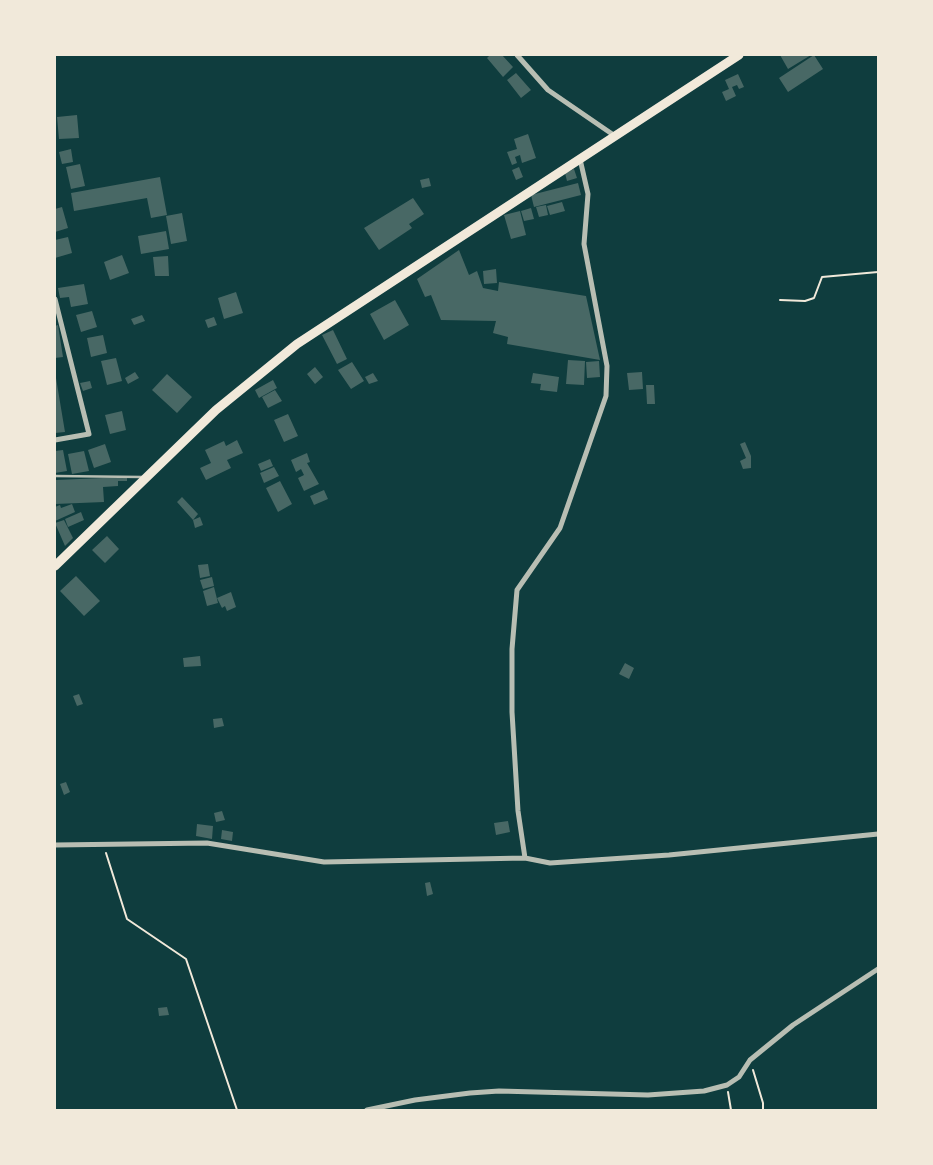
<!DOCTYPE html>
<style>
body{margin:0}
#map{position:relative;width:933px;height:1165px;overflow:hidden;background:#0f3d3e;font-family:"Noto Sans",sans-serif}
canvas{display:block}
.frame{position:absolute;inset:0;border:56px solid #f1e9da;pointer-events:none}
</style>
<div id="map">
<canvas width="933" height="1165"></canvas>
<div class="frame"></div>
</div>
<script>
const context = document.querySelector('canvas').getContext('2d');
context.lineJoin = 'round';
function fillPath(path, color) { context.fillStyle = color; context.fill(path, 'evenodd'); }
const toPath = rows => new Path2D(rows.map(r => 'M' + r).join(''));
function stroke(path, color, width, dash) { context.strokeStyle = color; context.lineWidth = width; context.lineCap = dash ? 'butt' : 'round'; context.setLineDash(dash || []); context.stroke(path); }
fillPath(toPath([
 [490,55,502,55,513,67,503,77,487,58],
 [780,55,811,55,788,69],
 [814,55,823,69,788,92,779,78],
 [516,73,531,90,521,98,507,80],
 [738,74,744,87,739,89,737,85,732,87,736,96,726,101,722,92,729,89,725,80],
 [77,115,79,138,59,139,57,117],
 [528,134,536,158,522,163,520,155,515,157,517,163,512,165,507,152,517,149,514,139],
 [71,149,73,162,62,164,59,152],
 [80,164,85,186,71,189,66,167],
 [519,167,523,177,516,180,512,170],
 [574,169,577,178,567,181,565,173],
 [160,177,167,215,151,218,147,198,74,211,71,193],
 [429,178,431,186,422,188,420,180],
 [578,183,581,195,534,207,531,195],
 [413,198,424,214,409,224,412,228,379,250,364,228],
 [562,202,565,211,550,215,547,206],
 [546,205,548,215,539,217,536,207],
 [62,207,68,228,55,232,55,209],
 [531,208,534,219,524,221,521,211],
 [520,211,526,235,511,239,504,215],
 [182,213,187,241,171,244,166,216],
 [166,231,169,249,141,254,138,236],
 [68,237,72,253,55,258,55,240],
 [459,250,469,275,477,271,483,288,498,291,499,282,586,296,600,360,507,344,508,337,493,333,496,321,441,320,431,295,425,297,417,279],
 [122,255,129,273,110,280,104,262],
 [168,256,169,276,155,276,153,257],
 [496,269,497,283,484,284,483,271],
 [84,284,88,304,71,307,69,297,60,298,58,288],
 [236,292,243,313,224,319,218,298],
 [395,300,409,325,384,340,370,314],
 [92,311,97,327,81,332,76,315],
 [142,315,145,321,134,325,131,319],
 [214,317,217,325,208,328,205,320],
 [58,325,63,357,55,358,55,326],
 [333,330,347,359,337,364,322,335],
 [103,335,107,353,91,357,87,338],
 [116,358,122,381,107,385,101,361],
 [568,360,585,361,584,385,566,384],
 [599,361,600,377,587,378,586,362],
 [352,362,364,381,351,389,338,370],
 [315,367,323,377,315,384,307,374],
 [55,372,65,432,55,433],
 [135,372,139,378,128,384,125,378],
 [642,372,643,389,629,390,627,373],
 [373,373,378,381,369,384,365,377],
 [533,373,559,377,557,392,540,390,541,384,531,383],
 [167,374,192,397,177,413,152,390],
 [273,380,277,388,259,398,255,390],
 [90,381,92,388,83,391,80,383],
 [646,385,654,385,655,404,647,404],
 [275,390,282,401,268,408,262,397],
 [122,411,126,430,110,434,105,415],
 [288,414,298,436,284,442,274,420],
 [237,440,243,453,227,460,231,468,206,480,200,468,211,463,205,450,224,441,226,446],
 [745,442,751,456,751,468,743,469,740,461,746,458,740,444],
 [105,444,111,462,94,468,88,450],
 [63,450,67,471,55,473,55,451],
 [84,451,89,471,72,474,68,454],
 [307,453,310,462,307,463,319,484,304,491,298,478,304,475,301,469,296,472,291,460],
 [270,459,273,466,261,471,258,464],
 [274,467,279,476,264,483,260,473],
 [127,477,127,481,118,481,118,486,103,487,104,502,55,504,55,480],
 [280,481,292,504,278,512,266,488],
 [324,490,328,499,314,505,310,496],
 [182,497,198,514,193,520,177,502],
 [72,504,75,512,55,521,55,507,60,505,61,508],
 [81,512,84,520,68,527,65,519],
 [200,517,203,525,195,528,193,520],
 [64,520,73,538,65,546,55,523],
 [107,536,119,549,105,563,92,550],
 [208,564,210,576,200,578,198,565],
 [76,576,100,601,84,616,60,591],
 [212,577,214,586,203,589,200,580],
 [214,587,218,603,207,606,203,591],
 [231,592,236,607,227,611,225,606,222,608,217,598],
 [200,656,201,666,184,667,183,658],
 [625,663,634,668,629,679,619,674],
 [79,694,83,704,77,706,73,696],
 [222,718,224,726,214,728,213,719],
 [66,782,70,792,64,795,60,784],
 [222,811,225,820,216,822,214,813],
 [508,821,510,832,496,835,494,823],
 [197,824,213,826,212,839,196,836],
 [222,830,233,832,232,841,221,839],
 [430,882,433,894,427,896,425,883],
 [167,1007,169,1015,159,1016,158,1008]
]), '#486865');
stroke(toPath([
 [780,300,805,301,814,298,822,277,878,272],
 [106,853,127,919,186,959,237,1110],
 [753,1070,763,1103,763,1110],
 [728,1092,731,1110]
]), '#f1e9da', 2);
stroke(toPath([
 [55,476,142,477]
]), '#b8beb3', 2.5);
stroke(toPath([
 [517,55,548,90,615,136],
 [55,299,89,434,55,440],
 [55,845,207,843,324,862,525,858,550,863,669,855,878,834],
 [525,858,518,811,512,712,512,649,517,590,560,528,606,396,607,366,584,244,588,194,580,159],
 [367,1110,415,1100,470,1093,499,1091,648,1095,704,1091,727,1085,739,1077,750,1060,793,1025,878,969]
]), '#b8beb3', 5);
stroke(toPath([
 [55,566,216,410,297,344,739,55]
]), '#f1e9da', 9);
</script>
